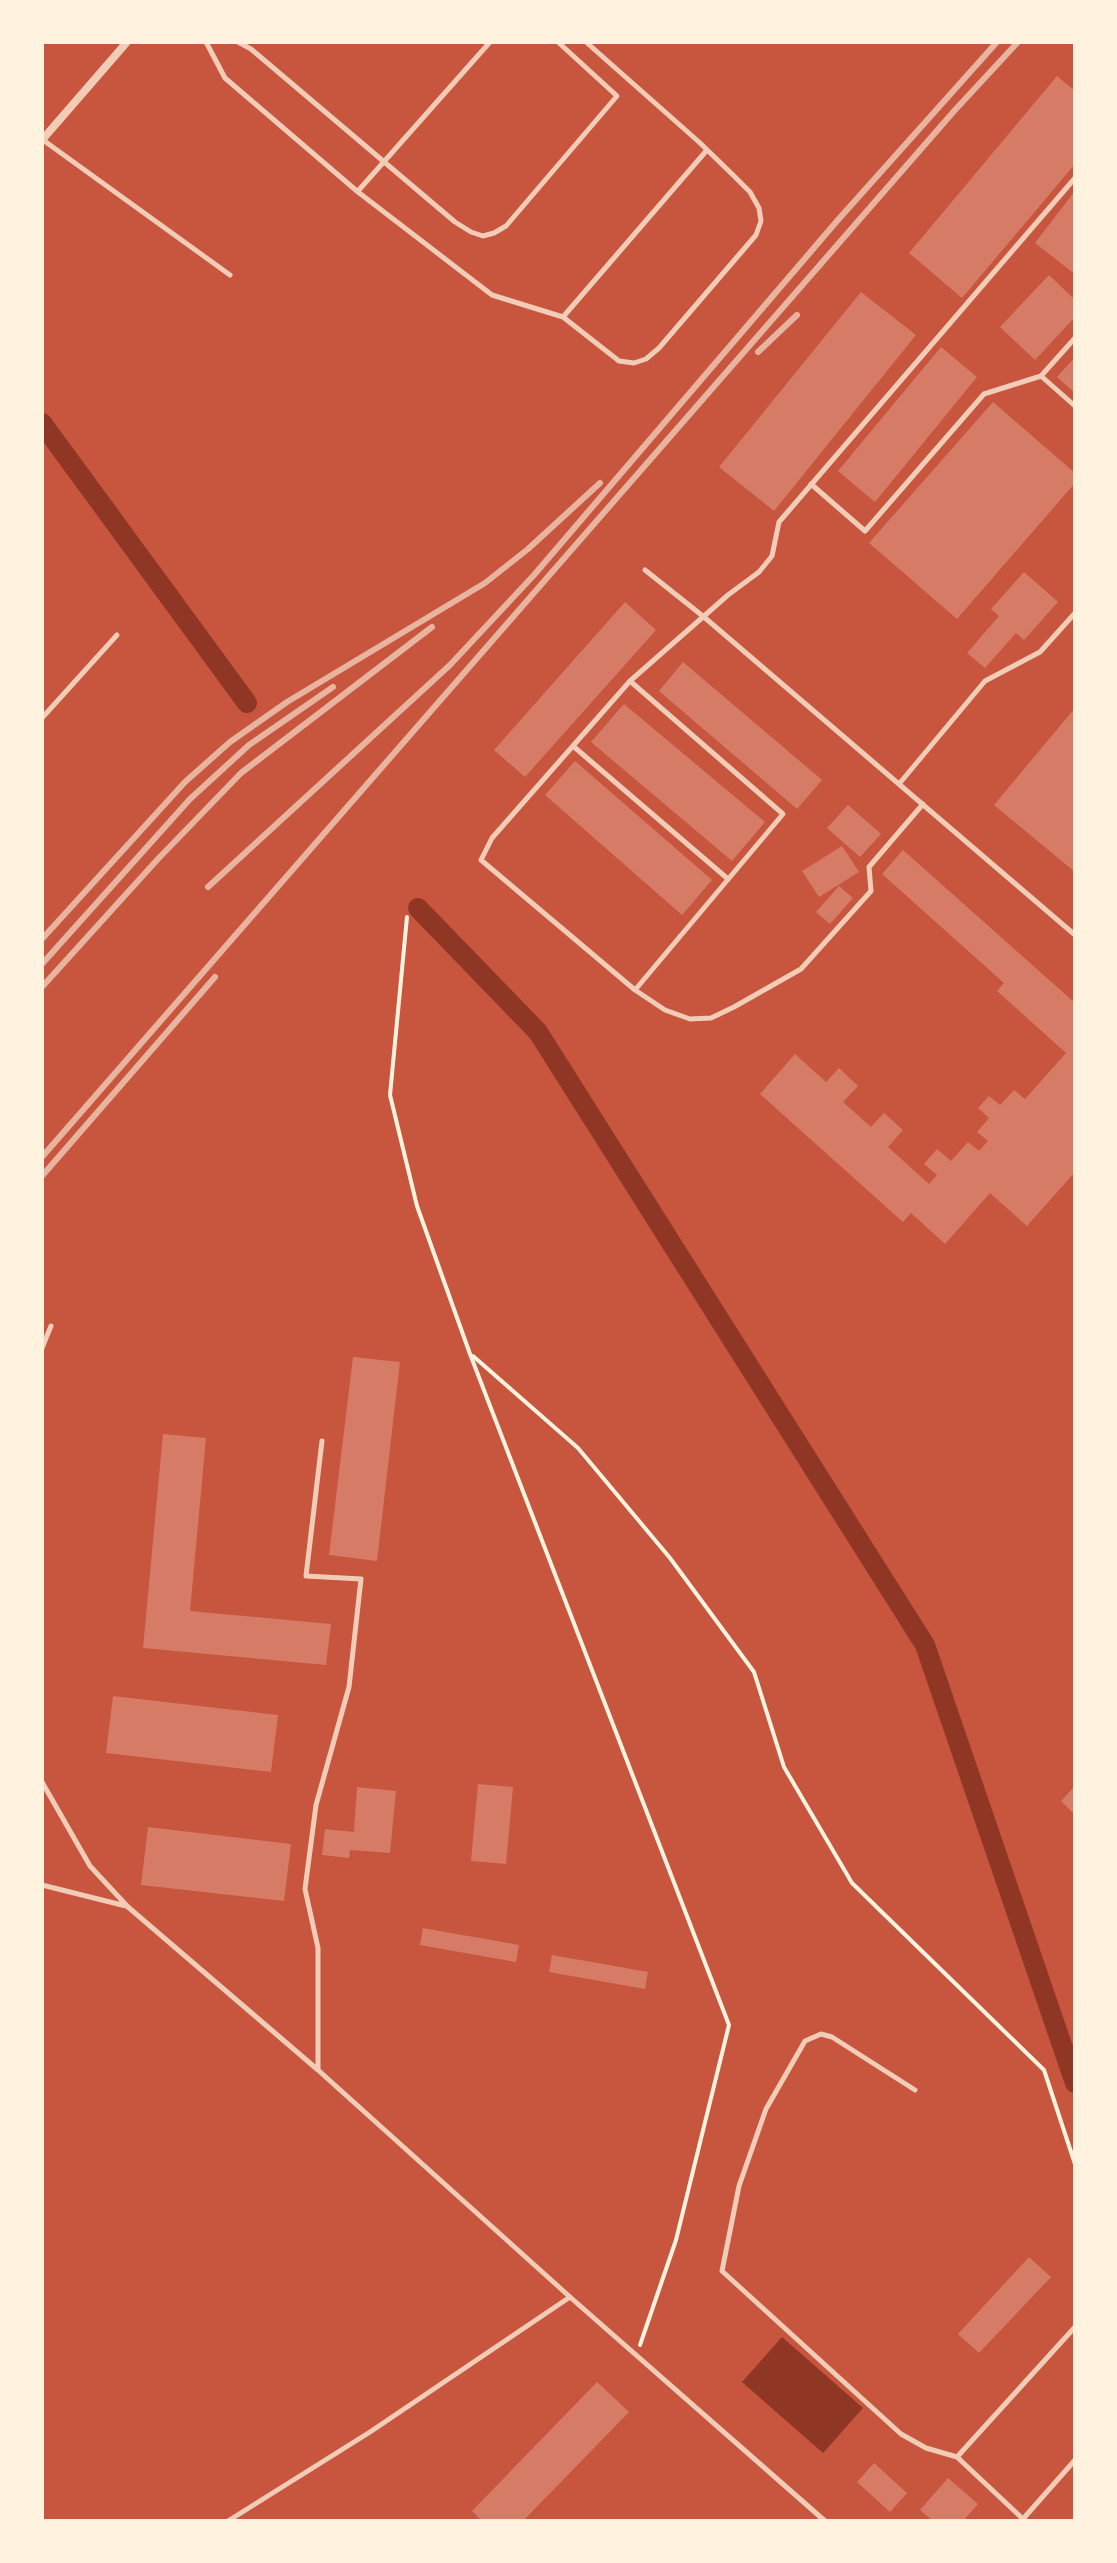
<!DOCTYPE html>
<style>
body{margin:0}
#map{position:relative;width:1117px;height:2563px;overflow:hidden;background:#c8553d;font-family:Barlow,sans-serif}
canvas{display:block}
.frame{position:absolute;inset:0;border:44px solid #fff3e0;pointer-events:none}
</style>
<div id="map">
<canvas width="1117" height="2563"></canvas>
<div class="frame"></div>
</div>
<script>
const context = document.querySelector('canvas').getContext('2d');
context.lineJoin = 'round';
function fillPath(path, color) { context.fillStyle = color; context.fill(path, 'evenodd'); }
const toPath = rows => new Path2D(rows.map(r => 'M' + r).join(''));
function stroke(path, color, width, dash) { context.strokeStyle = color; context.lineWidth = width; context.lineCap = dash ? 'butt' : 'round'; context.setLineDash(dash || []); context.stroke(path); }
fillPath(toPath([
 [782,2337,863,2408,823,2453,742,2382]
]), '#8f3625');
stroke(toPath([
 [42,423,247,703],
 [418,908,538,1032,925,1645,1075,2083]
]), '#8f3625', 20);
fillPath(toPath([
 [1057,76,1075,91,1075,164,962,298,909,253],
 [1075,191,1075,268,1072,272,1035,243],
 [1049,275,1075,300,1075,317,1035,360,1000,327],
 [861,292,916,335,774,511,719,467],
 [941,347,977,377,875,502,838,471],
 [1075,357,1075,393,1057,377],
 [993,402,1075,473,1075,483,957,619,869,543],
 [1024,572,1058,602,1024,640,1016,633,985,668,967,653,999,616,991,609],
 [625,602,656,630,525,777,494,750],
 [683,662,822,780,797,809,659,691],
 [624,704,765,822,732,861,591,742],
 [1075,708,1075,872,994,805],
 [575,761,712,880,682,915,545,795],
 [848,805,881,834,860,857,827,828],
 [842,846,859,872,819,897,802,871],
 [903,850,1075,1003,1075,1172,1027,1226,990,1193,945,1244,911,1213,903,1222,760,1094,795,1054,826,1082,839,1068,858,1086,843,1102,871,1127,884,1113,903,1130,888,1147,929,1184,937,1175,924,1164,937,1149,951,1161,968,1142,979,1151,988,1141,977,1132,989,1118,978,1108,989,1096,1000,1105,1014,1090,1025,1099,1066,1053,997,991,1004,983,882,874],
 [839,886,853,898,830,924,816,912],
 [353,1357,400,1362,377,1561,329,1555],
 [163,1434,206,1438,190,1611,331,1624,326,1665,143,1648],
 [113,1696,278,1715,271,1772,106,1753],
 [478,1784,513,1787,506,1864,471,1861],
 [1075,1786,1075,1815,1061,1801],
 [357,1787,396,1791,390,1853,350,1850,349,1858,322,1855,325,1829,354,1832],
 [148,1827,291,1844,284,1901,141,1885],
 [423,1928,519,1945,516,1962,420,1945],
 [552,1955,648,1972,645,1989,549,1972],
 [1029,2257,1051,2277,979,2353,958,2334],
 [597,2382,629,2412,523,2521,482,2521,472,2511],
 [874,2463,907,2493,890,2512,857,2482],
 [948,2478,978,2504,963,2521,933,2521,920,2510]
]), '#d67c66');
stroke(toPath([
 [407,917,390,1095,417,1206,470,1354,729,2025,676,2240,640,2345],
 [473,1356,578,1448,670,1558,754,1672,784,1767,852,1883,1044,2070,1075,2164]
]), '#fff3e0', 4);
stroke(toPath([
 [206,42,225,78,358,192,492,295,563,317],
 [238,42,251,49,455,222,471,232,483,236,494,233,506,226,617,96,558,42],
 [586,42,699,142,733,175,750,192,759,208,761,221,756,235,659,348,646,359,634,363,619,361,563,317,707,150],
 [43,140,230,275],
 [358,191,490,42],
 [1075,338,1041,376,1075,406],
 [811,484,865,531,984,394,1041,376],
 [645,570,704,617,1075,935],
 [630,681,783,814,635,990],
 [42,718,117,635],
 [573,746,728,879],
 [899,784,985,681,1040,652,1075,613],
 [923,804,869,867,871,891,801,969,734,1007,711,1018,690,1019,665,1010,635,990,481,860,492,838,630,681,728,595,759,572,772,556,779,522,1075,178],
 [42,1348,51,1326],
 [42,1782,90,1866,128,1907,318,2070,570,2297,825,2521],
 [42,1885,126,1906],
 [318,2069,318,1948,305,1889,316,1805,349,1687,361,1579,306,1576,322,1441],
 [915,2090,832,2037,821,2034,805,2041,766,2109,739,2186,722,2271,901,2434,926,2448,957,2457,1023,2519],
 [957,2457,1075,2327],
 [1025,2520,1023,2519,1075,2460],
 [228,2521,370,2432,570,2297]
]), '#f1ccb7', 5);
stroke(toPath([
 [42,140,127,42]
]), '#f1ccb7', 8);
stroke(toPath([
 [758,352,797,315],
 [208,887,450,665,534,575,837,221,997,42],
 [42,939,185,782,230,742,287,702,485,583,528,549,600,483],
 [42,964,190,799,249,745,333,687],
 [42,987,157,860,241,773,432,627],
 [42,1157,955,110,1018,42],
 [42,1176,215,977]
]), '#e9b49f', 6);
</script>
